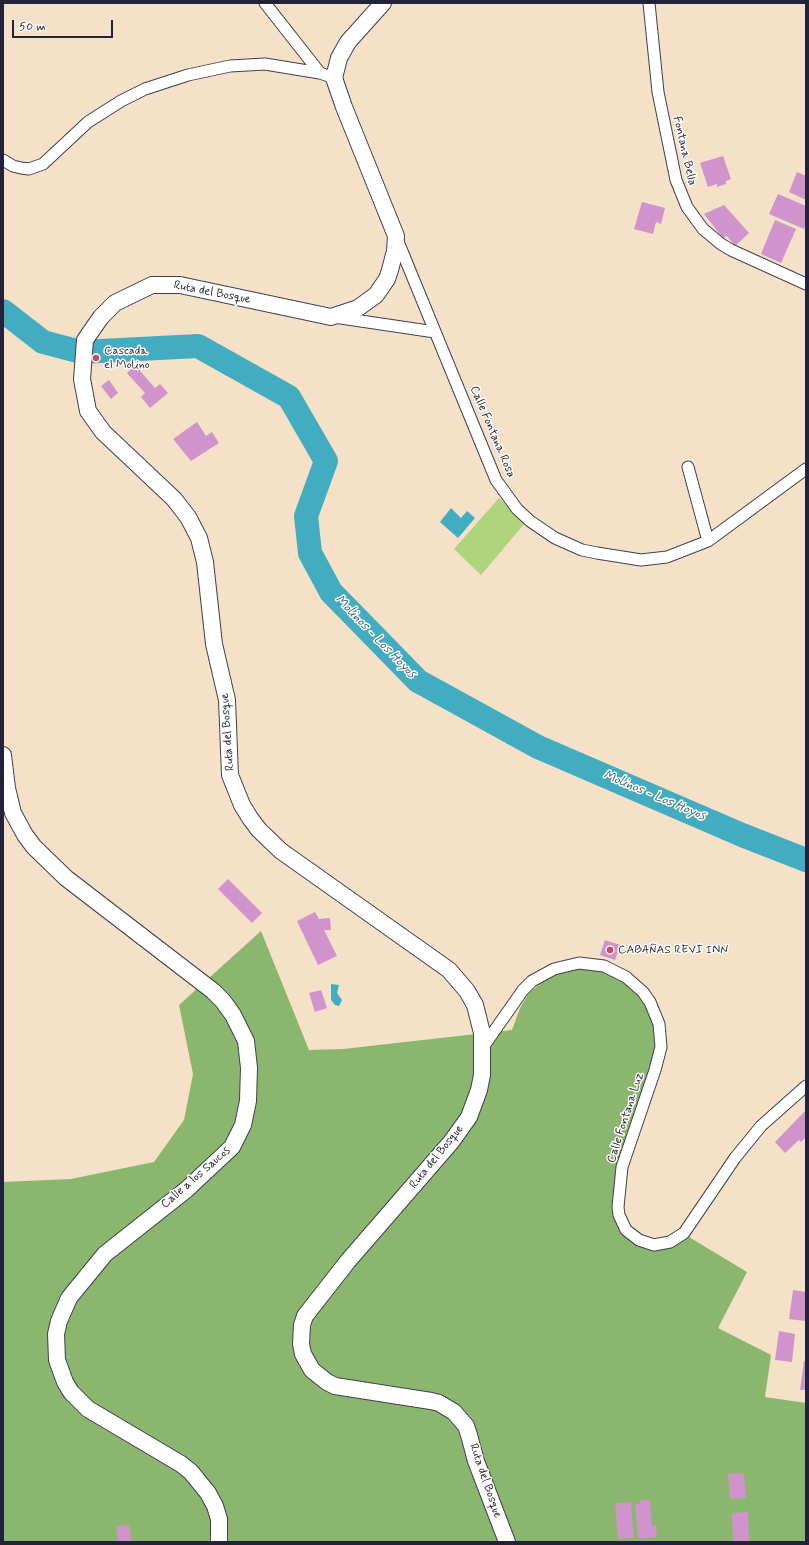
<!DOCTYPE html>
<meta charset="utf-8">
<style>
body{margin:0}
#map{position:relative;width:809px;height:1545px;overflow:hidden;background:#f4e1c7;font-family:Mynerve,sans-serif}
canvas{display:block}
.frame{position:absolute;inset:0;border:4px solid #22223b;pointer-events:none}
.scale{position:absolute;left:12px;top:20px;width:101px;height:18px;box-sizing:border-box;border:2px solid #22223b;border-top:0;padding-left:5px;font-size:12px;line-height:14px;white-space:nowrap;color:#22223b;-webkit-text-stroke:3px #fdfcf7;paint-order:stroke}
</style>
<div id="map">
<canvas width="809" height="1545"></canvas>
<div class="frame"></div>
<div class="scale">50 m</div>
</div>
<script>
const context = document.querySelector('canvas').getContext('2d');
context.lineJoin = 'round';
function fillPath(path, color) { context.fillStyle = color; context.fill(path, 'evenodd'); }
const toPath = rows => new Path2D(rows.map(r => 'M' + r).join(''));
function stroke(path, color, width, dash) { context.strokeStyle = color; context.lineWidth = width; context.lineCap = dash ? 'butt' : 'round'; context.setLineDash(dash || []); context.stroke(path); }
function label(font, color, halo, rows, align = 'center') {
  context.font = font + ' Mynerve,sans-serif'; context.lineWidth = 3; context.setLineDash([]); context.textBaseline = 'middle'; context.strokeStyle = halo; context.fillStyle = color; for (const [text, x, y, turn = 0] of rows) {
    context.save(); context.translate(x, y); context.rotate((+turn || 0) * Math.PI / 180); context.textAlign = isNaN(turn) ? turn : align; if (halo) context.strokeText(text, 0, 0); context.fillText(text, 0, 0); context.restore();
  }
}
fillPath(toPath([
 [499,498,525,523,481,575,454,549]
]), '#aed47e');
fillPath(toPath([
 [261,931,309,1050,343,1049,512,1030,520,1008,529,993,547,978,569,970,580,969,603,971,614,975,633,987,647,1004,655,1024,656,1046,655,1056,618,1165,623,1233,637,1245,655,1250,674,1247,689,1237,747,1272,718,1328,771,1355,765,1397,806,1403,806,1542,3,1542,3,1182,71,1179,154,1162,184,1120,193,1074,179,1005]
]), '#8ab66d');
fillPath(toPath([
 [451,508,461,518,467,511,475,518,458,538,440,522],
 [331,984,339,985,337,993,342,1000,339,1006,335,1005,331,1000]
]), '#42adc1');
stroke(toPath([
 [3,311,43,342,81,352,198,346,289,397,326,461,306,516,310,553,331,592,418,681,538,747,742,835,806,860]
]), '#42adc1', 24);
fillPath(toPath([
 [723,156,731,179,726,181,726,184,717,187,717,184,708,187,700,163],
 [797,172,806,176,806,200,789,192],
 [778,194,806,206,806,224,804,229,769,214],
 [642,202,665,208,661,224,656,222,653,234,634,229],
 [724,205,749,233,735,246,727,236,723,238,704,214],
 [775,220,796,229,781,263,761,254],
 [135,365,155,388,160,384,168,393,150,408,141,397,145,393,127,373],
 [109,380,118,393,111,399,101,386],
 [197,422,206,436,212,432,219,443,191,461,173,439],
 [228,879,262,913,252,923,218,889],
 [315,912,319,919,330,918,331,930,324,930,337,956,318,965,297,921],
 [605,940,620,945,615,960,600,955],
 [321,990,327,1008,315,1012,309,993],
 [806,1110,806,1137,801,1142,799,1140,785,1153,775,1142],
 [793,1290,806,1292,805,1321,789,1319],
 [779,1331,795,1334,792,1362,775,1360],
 [804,1361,806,1361,806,1390,800,1390],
 [744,1473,746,1498,730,1499,728,1474],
 [639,1500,650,1500,652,1526,656,1525,657,1537,638,1539,635,1504,640,1504],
 [631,1502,634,1538,618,1539,615,1503],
 [748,1512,749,1542,733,1542,732,1513],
 [129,1525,132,1542,118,1542,116,1526]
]), '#d093cc');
const street = toPath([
 [265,3,320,73],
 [649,3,658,92,676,180,687,207,703,229,721,244,731,250,806,284],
 [3,160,13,166,21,168,29,169,43,164,88,122,121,101,145,89,188,75,230,66,265,64,320,73,334,78],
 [397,239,496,480,517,509,530,521,555,538,582,550,597,553,641,560,667,557,708,541,806,469],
 [334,317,435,332],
 [688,467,708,541],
 [481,1050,523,990,532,981,554,969,579,963,604,966,626,977,643,992,650,1002,659,1024,661,1047,655,1070,622,1167,618,1207,619,1215,626,1230,639,1240,654,1245,670,1242,684,1233,735,1158,761,1126,806,1086]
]);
const secondary = toPath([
 [383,3,348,42,339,58,334,78,344,107,396,236,395,251,390,270,387,279,376,295,358,308,331,317,180,285,152,285,115,303,101,317,85,340,82,379,88,411,103,432,174,499,188,517,199,538,205,562,214,644,227,700,230,775,242,805,250,818,259,830,281,851,449,970,467,991,475,1005,482,1033,482,1075,479,1090,469,1117,452,1141,348,1261,305,1316,302,1325,301,1344,303,1354,312,1370,327,1382,335,1386,431,1401,439,1403,454,1412,466,1426,469,1435,476,1461,507,1542],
 [3,755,7,788,13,813,25,835,34,847,66,878,213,991,223,1001,233,1015,246,1041,249,1068,248,1101,243,1125,232,1147,186,1190,105,1254,69,1298,59,1321,56,1334,57,1360,65,1382,71,1392,88,1409,181,1464,191,1472,208,1493,215,1506,219,1519,219,1542]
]);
stroke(street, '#423f50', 13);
stroke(secondary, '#423f50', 18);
stroke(street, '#fff', 11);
stroke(secondary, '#fff', 16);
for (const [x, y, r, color] of [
 [96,358,4,"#d1495b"],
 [610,950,4,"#d1495b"]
]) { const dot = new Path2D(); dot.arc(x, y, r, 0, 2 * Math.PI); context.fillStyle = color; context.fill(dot); stroke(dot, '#fdfcf7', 1.5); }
label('12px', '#22223b', '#fdfcf7', [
 ["Fontana Bella",684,151,77],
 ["Ruta del Bosque",212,293,11],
 ["Calle Fontana Rosa",492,432,67],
 ["Ruta del Bosque",228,732,-94],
 ["Calle Fontana Luz",626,1118,-72],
 ["Ruta del Bosque",437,1157,-51],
 ["Calle a los Saucos",196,1178,-41],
 ["Ruta del Bosque",485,1481,71]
]);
label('12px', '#22223b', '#fdfcf7', [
 ["Cascada",104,351],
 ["el Molino",104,365],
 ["CABAÑAS REVI INN",618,950]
], 'left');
label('italic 13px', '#306177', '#fdfcf7', [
 ["Molinos - Los Hoyos",375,637,46],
 ["Molinos - Los Hoyos",654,796,23]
]);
</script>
